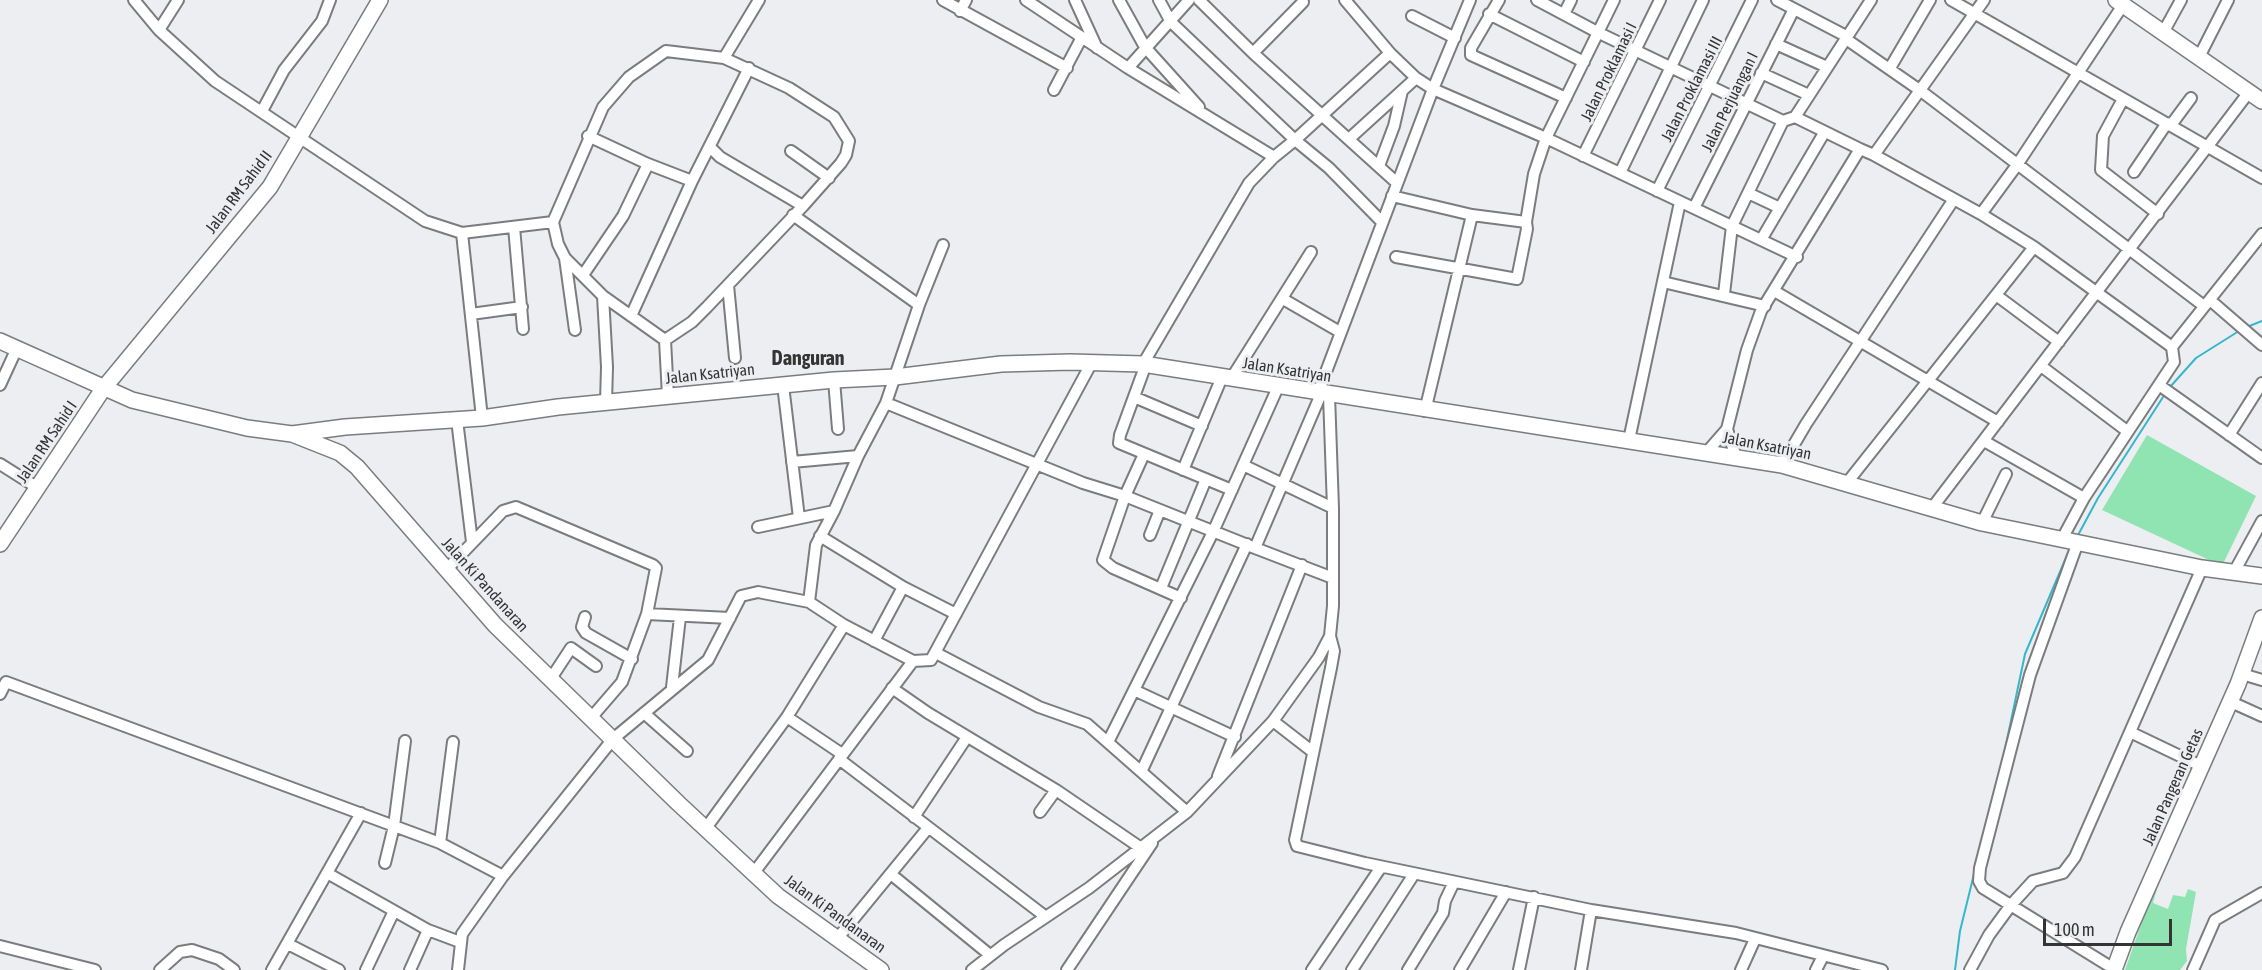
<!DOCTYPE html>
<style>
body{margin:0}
#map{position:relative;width:2262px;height:970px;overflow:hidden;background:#edeef1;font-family:"Asap Condensed",sans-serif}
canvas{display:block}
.scale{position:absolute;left:2043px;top:919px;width:129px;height:27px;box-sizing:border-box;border:3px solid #343435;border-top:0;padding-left:8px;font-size:18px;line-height:21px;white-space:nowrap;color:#343435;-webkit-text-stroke:4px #edeef1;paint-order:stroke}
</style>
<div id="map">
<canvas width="2262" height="970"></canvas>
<div class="scale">100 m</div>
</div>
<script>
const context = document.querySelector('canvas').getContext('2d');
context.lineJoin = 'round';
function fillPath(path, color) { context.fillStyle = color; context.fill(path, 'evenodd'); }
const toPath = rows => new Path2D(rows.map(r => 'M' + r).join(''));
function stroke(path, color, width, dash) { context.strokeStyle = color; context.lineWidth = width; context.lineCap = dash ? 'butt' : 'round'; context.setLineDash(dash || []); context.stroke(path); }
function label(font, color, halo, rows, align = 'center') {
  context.font = font + ' "Asap Condensed",sans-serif'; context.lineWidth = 6; context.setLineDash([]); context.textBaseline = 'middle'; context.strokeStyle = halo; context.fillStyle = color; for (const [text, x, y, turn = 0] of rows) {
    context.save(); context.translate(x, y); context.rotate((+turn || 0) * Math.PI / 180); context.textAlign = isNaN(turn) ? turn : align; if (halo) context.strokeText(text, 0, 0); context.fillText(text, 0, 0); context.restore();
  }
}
fillPath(toPath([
 [2147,435,2256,496,2222,566,2102,510],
 [2155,885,2158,885,2153,903,2168,909,2173,895,2185,897,2188,889,2196,892,2186,949,2187,961,2180,970,2125,970]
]), '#90e4b2');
stroke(toPath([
 [2247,327,2262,321],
 [2170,387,2196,358,2239,331],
 [2077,537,2098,498,2165,394],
 [2004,754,2025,654,2068,553],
 [1955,970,1960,931,1975,870]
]), '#34b7cc', 2);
const street = toPath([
 [134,0,159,30,215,81,425,221,462,233,553,222],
 [943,0,1067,68],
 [1026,0,1128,68,1274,157],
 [1075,0,1097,48],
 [1119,0,1145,47,1199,107],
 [1159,0,1171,22,1295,140,1329,168,1382,222],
 [1199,0,1253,53,1397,183],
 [1345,0,1390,53,1416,78,1433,89,1546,138,1797,257],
 [1499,0,1471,48,1471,55,1566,98],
 [1537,0,1599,33,1783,121,1795,117],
 [1777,0,1846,36],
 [1951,0,2262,178],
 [960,11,966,0],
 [1489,14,1584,62],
 [1564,14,1571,0],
 [1412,16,1455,38],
 [159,30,178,0],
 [2164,31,2181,0],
 [1846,39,1921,91,2204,306],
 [1776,44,1827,67],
 [666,51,724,58,789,88,834,117,849,141,846,155,841,163,803,206,707,307,692,322,665,340,603,296,565,258,558,244,553,222,603,107,629,77,666,51],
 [1253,53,1303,2],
 [2199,57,2228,0],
 [724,58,759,0],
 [1128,68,1189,0],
 [1890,68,1930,0],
 [1761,73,1809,95],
 [1054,90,1082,37],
 [2123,99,2103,136,2101,170,2158,214],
 [262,111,284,70,322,21,330,0],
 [2171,125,2191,98],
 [588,136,648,164,692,181],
 [1350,138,1416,78],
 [711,148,720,157,803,206],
 [1860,149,1795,117,1871,0],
 [791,151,829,178],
 [1874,155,1981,214,2034,247,2172,347,2174,362,2084,498,2062,539],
 [1583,156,1660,0],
 [1379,166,1394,126,1402,91],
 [2134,172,2167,123],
 [1620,173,1703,0],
 [1657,191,1752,0],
 [1748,193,1780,208],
 [1392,196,1472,215,1526,222,1527,229,1517,279,1396,257],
 [1694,208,1794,9],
 [1981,214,2017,165,2123,5],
 [793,215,919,305],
 [1526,222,1534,174,1546,138,1614,0],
 [514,227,523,329],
 [462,233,482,418],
 [1761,240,1824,133],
 [565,258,575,330],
 [583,275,623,216,648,164],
 [1663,282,1765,306],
 [728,285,735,358],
 [1776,292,1998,422],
 [1724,294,1732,226,1783,121],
 [1996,295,2059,342],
 [603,296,607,367,606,403],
 [1283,299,1340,332],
 [2210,300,2262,345],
 [471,314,522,307],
 [631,316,692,181,749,68],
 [665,340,668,396],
 [2172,347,2262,234],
 [1143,364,1249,183,1274,157,1295,140,1390,53],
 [1146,364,1120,435,1119,443,1232,490],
 [2041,366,2127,431],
 [1231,379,1311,252],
 [834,380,838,429],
 [0,385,17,348],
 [783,385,799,518],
 [2159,385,2262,458],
 [1318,393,1433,89,1470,0],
 [1134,397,1202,426],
 [886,403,1083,483,1125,496,1255,548,1321,394],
 [1425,411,1472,215],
 [457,420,472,542],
 [1727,429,1736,457],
 [2229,435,2262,383],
 [1629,440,1680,202],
 [1984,441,2084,498],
 [1706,453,1727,429,1747,350,1761,311,1860,149,1874,155,1984,0],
 [1144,454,1125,496,1103,560,1113,568,1181,598],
 [792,462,858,456],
 [0,464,38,488],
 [1243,465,1333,508],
 [1782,465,1806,424,1954,199],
 [1183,470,1222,377],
 [1846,484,2034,247],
 [1932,508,2249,92],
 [1982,523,2006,474],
 [758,527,834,511],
 [1150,535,1160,510],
 [820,536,903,587,956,614],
 [2078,542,2030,675,1980,868,1979,881,1983,888,2114,969],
 [1255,548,1333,578],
 [447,569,503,511,516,507,653,565,656,568,647,614],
 [2233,574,2262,521],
 [1161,588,1206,479],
 [809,602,844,625,913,661,931,660,1092,362],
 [585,617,582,627,586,633,632,659],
 [1330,636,1334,651,1331,668,1295,840,1297,846,1365,863,1591,910,1736,933,1882,970],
 [874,641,903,587],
 [936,653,1039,707,1087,724,1187,812],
 [2242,674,2262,680],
 [550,680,571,648,596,666],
 [672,687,680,617],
 [892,688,928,713,1056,790,1141,848],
 [1136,691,1235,737],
 [0,694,6,682,440,843,503,876],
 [2231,702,2262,716],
 [644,713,687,751],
 [787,717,842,754],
 [591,718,622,682,647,614,730,618],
 [1273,721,1313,752],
 [2130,732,2203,767],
 [1108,742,1213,532,1278,387],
 [839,759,1046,917],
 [1142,770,1247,544],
 [1218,776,1302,565],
 [1040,812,1056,790],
 [914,817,967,737],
 [706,828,787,717,844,625],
 [440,843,453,742],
 [385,863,394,826,405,741],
 [327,873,428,930,460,942],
 [753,874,913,661],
 [892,875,990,955],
 [837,939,928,828],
 [288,944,339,970],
 [0,946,95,970],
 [160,970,180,952,192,950,219,959,234,970],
 [272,970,361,813],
 [366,970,394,911],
 [410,970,428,930],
 [458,970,462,934,503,876,613,739,708,660,741,596,758,592,809,602,816,545,834,511,858,456,886,403,919,305,943,245],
 [972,970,1004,945,1089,888,1187,812,1273,721,1319,657,1330,636,1333,606,1333,508,1329,395],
 [1067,970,1152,843],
 [1312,970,1381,867],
 [1352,970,1414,874],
 [1408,970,1443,913,1445,901,1454,882],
 [1460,970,1506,892],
 [1519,970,1534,897],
 [1581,970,1591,910],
 [1741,970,1755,939],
 [1816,970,1823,956],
 [1970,970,1989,935,2011,905,2033,881,2063,873,2075,857,2202,568],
 [2193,970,2215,920,2262,893]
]);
const secondary = toPath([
 [2116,0,2262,101],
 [0,341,132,400,247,428,292,434,340,453,357,467,495,625,678,803,778,896,881,970],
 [292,434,345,427,482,418,558,407,834,380,895,377,1001,364,1070,362,1143,364,1782,465,1982,523,2202,568,2262,576],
 [0,544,103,389,270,187,380,0],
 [2114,970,2128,932,2238,684,2262,618]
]);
stroke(street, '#7b7c7e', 14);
stroke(secondary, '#7b7c7e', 18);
stroke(street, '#fff', 10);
stroke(secondary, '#fff', 15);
label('16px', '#343435', '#edeef1', [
 ["Jalan Proklamasi I",1609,72,-64],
 ["Jalan Proklamasi III",1692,89,-63],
 ["Jalan Perjuangan I",1730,102,-64],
 ["Jalan RM Sahid II",239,192,-53],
 ["Jalan Ksatriyan",1287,370,9],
 ["Jalan Ksatriyan",710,374,-6],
 ["Jalan RM Sahid I",47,442,-56],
 ["Jalan Ksatriyan",1767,446,11],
 ["Jalan Ki Pandanaran",485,585,48],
 ["Jalan Pangeran Getas",2173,787,-66],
 ["Jalan Ki Pandanaran",835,914,36]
]);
label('bold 20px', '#343435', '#edeef1', [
 ["Danguran",808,359]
]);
</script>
